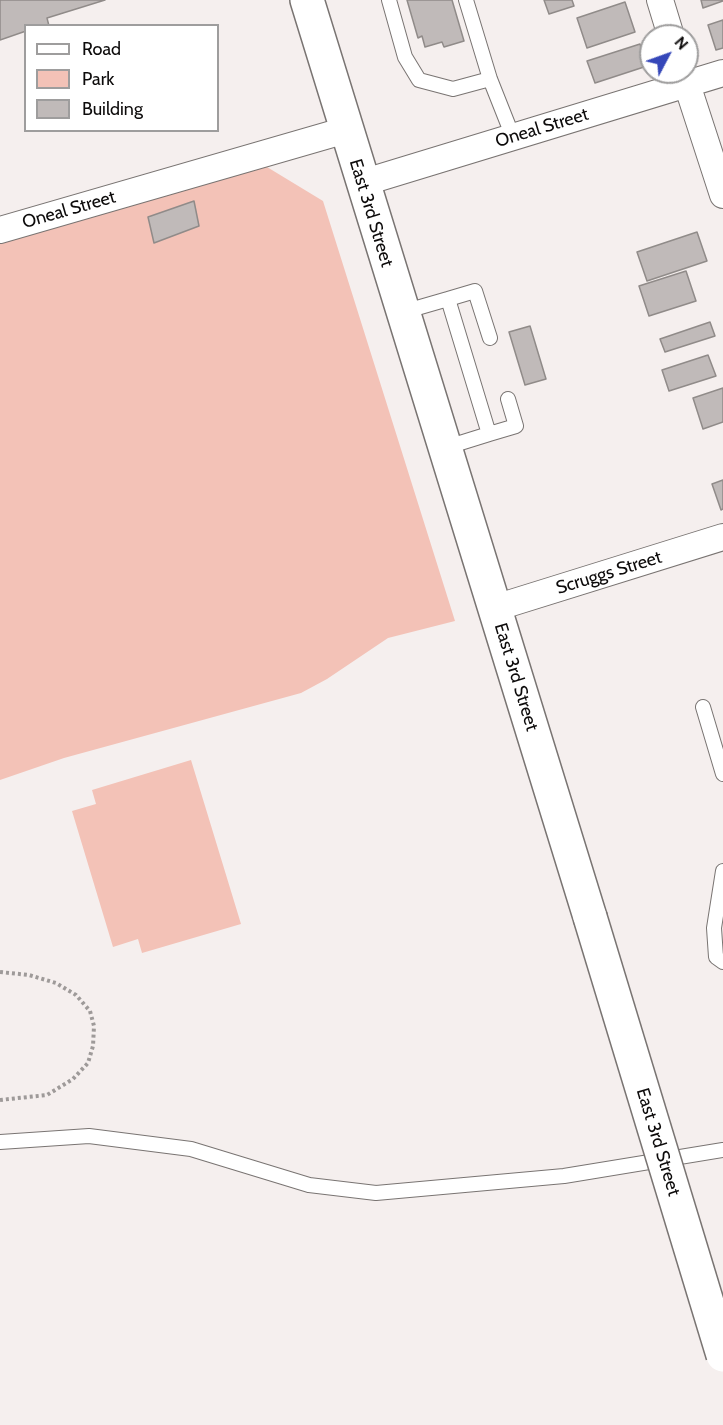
<!DOCTYPE html>
<style>
body{margin:0}
#map{position:relative;width:723px;height:1425px;overflow:hidden;background:#f5efee;font-family:Cabin,sans-serif}
canvas{display:block}
.legend{position:absolute;left:24px;top:24px;width:195px;height:108px;box-sizing:border-box;background:#fff;border:2px solid #9e9d9d;margin:0;padding:8px 10px;list-style:none;font-size:18px;color:#0d0b0b}
.legend li{display:flex;align-items:center;gap:12px;height:30px}
.legend b{width:30px;border:2px solid #9e9d9d}
.north{position:absolute;left:639px;top:24px;width:60px;height:60px;box-sizing:border-box;background:#fff;border:2px solid #9e9d9d;border-radius:50%;rotate:49deg;font-size:16px;font-weight:700;line-height:24px;text-align:center;color:#0d0b0b}
.north::after{content:'';display:block;margin:auto;width:21px;height:27px;background:#3547b9;clip-path:polygon(50% 0,100% 100%,50% 72%,0 100%)}
</style>
<div id="map">
<canvas width="723" height="1425"></canvas>
<ul class="legend">
<li><b style="height:8px;background:#fff"></b>Road</li>
<li><b style="height:16px;background:#f3c2b7"></b>Park</li>
<li><b style="height:16px;background:#c0bab9"></b>Building</li>
</ul>
<div class="north">N</div>
</div>
<script>
const context = document.querySelector('canvas').getContext('2d');
context.lineJoin = 'round';
function fillPath(path, color) { context.fillStyle = color; context.fill(path, 'evenodd'); }
const toPath = rows => new Path2D(rows.map(r => 'M' + r).join(''));
function stroke(path, color, width, dash) { context.strokeStyle = color; context.lineWidth = width; context.lineCap = dash ? 'butt' : 'round'; context.setLineDash(dash || []); context.stroke(path); }
function label(font, color, halo, rows, align = 'center') {
  context.font = font + ' Cabin,sans-serif'; context.lineWidth = 4.5; context.setLineDash([]); context.textBaseline = 'middle'; context.strokeStyle = halo; context.fillStyle = color; for (const [text, x, y, turn = 0] of rows) {
    context.save(); context.translate(x, y); context.rotate((+turn || 0) * Math.PI / 180); context.textAlign = isNaN(turn) ? turn : align; if (halo) context.strokeText(text, 0, 0); context.fillText(text, 0, 0); context.restore();
  }
}
fillPath(toPath([
 [267,167,323,201,455,621,388,638,327,679,301,693,64,758,0,780,0,240],
 [191,760,241,924,142,953,138,939,113,947,72,811,96,804,92,790]
]), '#f3c2b7');
const building = toPath([
 [0,0,105,0,47,18,49,26,26,26,26,31,0,40,0,0],
 [407,0,452,0,464,41,444,47,442,42,425,47,422,36,418,38,407,0],
 [544,0,572,0,574,6,549,14,544,0],
 [701,0,723,0,723,1,703,8,701,0],
 [625,2,635,32,587,48,577,18,625,2],
 [723,20,723,48,716,50,708,25,723,20],
 [640,44,647,66,595,83,587,61,640,44],
 [194,201,199,226,154,243,148,217,194,201],
 [697,232,707,261,647,281,637,252,697,232],
 [686,271,696,301,649,316,639,286,686,271],
 [710,322,715,336,665,352,660,339,710,322],
 [530,326,546,379,525,385,509,332,530,326],
 [708,355,716,376,669,391,662,370,708,355],
 [723,388,723,422,703,429,693,398,723,388],
 [723,480,723,509,721,510,712,484,723,480]
]);
fillPath(building, '#c0bab9');
stroke(building, '#908b89', 1.5);
const service = toPath([
 [389,0,405,57,419,80,453,89,490,79],
 [466,0,490,79,513,137],
 [448,299,475,291,490,338],
 [403,312,448,299,489,434,444,448],
 [489,434,516,426,508,399],
 [703,707,723,774],
 [723,871,714,928,716,957,723,962],
 [0,1142,89,1136,191,1149,309,1185,376,1193,564,1176,723,1150]
]);
const minor = toPath([
 [660,0,671,36],
 [683,72,723,195],
 [362,183,723,73],
 [0,230,346,130],
 [495,608,723,537]
]);
const secondary = toPath([
 [307,0,590,917]
]);
stroke(service, '#797472', 16);
stroke(minor, '#797472', 28);
stroke(secondary, '#797472', 36);
stroke(toPath([
 [0,972,29,975,56,983,76,995,90,1011,94,1026,93,1046,88,1063,73,1079,47,1095,0,1100]
]), '#9e9a99', 4, [3, 3]);
stroke(service, '#fff', 14);
stroke(minor, '#fff', 26);
stroke(secondary, '#fff', 33);
const secondaryBridge = toPath([
 [590,917,723,1355]
]);
stroke(secondaryBridge, '#797472', 36, []);
stroke(secondaryBridge, '#fff', 33);
label('18px', '#0d0b0b', '#fff', [
 ["Oneal Street",542,128,-17],
 ["Oneal Street",69,210,-16],
 ["East 3rd Street",371,213,73],
 ["Scruggs Street",609,573,-17],
 ["East 3rd Street",516,677,73],
 ["East 3rd Street",658,1142,73]
]);
</script>
